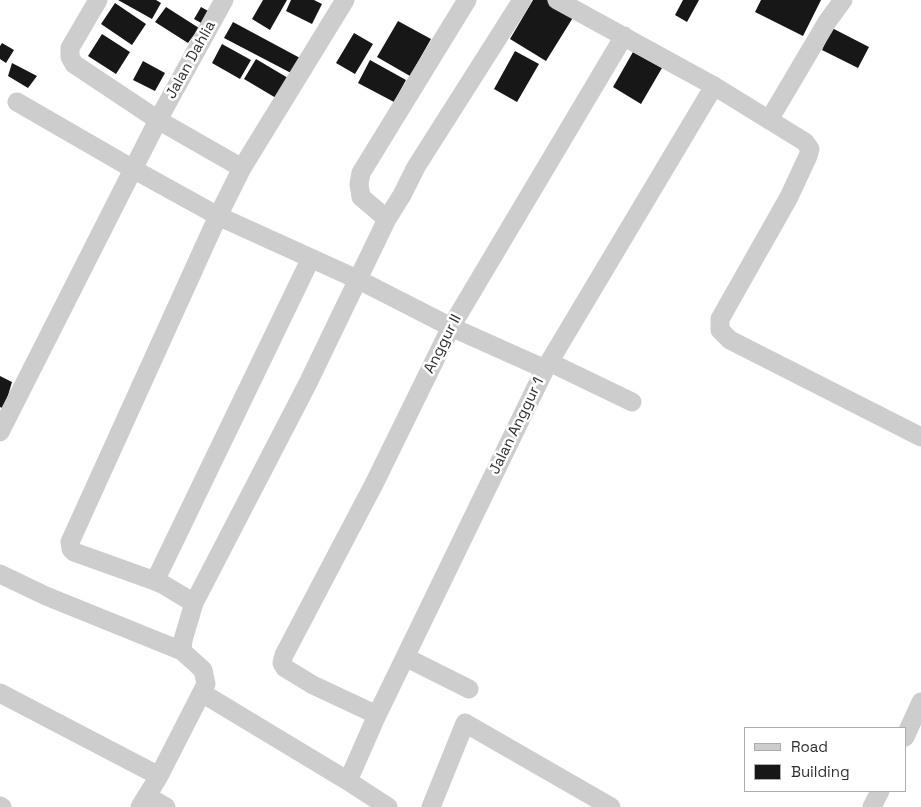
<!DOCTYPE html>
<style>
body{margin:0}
#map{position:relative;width:921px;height:807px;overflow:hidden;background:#fff;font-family:"Space Grotesk",sans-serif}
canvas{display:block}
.legend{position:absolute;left:744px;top:727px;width:162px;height:65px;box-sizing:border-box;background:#fff;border:1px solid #acacac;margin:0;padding:6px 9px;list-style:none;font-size:15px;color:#303030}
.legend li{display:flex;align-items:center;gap:10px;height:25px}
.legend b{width:25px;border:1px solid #acacac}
</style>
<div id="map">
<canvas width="921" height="807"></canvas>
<ul class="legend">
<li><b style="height:6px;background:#cdcdcd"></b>Road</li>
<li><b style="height:14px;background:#171717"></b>Building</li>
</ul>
</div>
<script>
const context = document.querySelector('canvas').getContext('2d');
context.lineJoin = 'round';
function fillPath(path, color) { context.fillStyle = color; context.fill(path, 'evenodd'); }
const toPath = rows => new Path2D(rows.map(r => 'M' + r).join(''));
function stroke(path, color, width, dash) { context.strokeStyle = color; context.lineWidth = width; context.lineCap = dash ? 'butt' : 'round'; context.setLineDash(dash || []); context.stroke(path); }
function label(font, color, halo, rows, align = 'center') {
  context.font = font + ' "Space Grotesk",sans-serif'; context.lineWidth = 5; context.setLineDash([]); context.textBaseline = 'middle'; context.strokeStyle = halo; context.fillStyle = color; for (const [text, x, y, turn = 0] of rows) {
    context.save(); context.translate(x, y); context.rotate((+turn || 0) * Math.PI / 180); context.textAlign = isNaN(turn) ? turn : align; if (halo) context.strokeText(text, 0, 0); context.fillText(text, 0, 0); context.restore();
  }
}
fillPath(toPath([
 [118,0,156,0,161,3,152,19],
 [263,0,287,0,270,30,252,19],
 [291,0,314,0,322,4,312,24,286,11],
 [533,0,547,0,574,16,546,61,510,39],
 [683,0,699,0,687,22,675,15],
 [761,0,821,0,803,36,755,12],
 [115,3,146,24,132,45,101,24],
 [166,7,199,28,188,43,155,22],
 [201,7,210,12,203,24,194,19],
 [398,21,431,39,410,76,377,57],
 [233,22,300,58,291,73,224,38],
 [832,28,869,47,858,68,822,50],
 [354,33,373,44,355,74,336,63],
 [102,34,130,52,116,74,88,56],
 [2,43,14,50,6,63,0,59,0,46],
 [222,44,251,60,240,79,212,63],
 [515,51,539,64,517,102,494,89],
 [633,52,662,68,641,104,613,87],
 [256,59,288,78,276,98,244,79],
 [370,60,406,80,394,102,358,83],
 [143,61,165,73,155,91,133,80],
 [12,63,37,76,28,88,8,76],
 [0,376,12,382,4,409,0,407]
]), '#171717');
stroke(toPath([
 [98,0,70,48,70,57,74,64,158,120,242,168],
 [557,0,714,86,805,142,810,149,808,156,789,197,720,319,720,330,730,340,921,437],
 [17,102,133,169,218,216,359,280,451,327,545,369],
 [769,120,827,22,843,0],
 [387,219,361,197,359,184,361,173,467,0],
 [549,362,632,402],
 [0,432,158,120,224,0],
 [0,574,46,596,182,651],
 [155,581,74,552,71,549,70,542,218,216,242,168,345,0],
 [194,603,164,585,155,581,311,258],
 [405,657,469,689],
 [0,693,159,776],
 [202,693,348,781,388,807],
 [377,715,313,685,285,668,282,663,284,655,374,484,451,327,624,36],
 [905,737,921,702],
 [348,781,377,715,545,369,714,86],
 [147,796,166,807],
 [0,806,2,807],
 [140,807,159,776,206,684,203,670,182,651,183,640,194,603,308,383,387,219,402,195,416,167,522,0],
 [431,807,465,723,611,807],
 [872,807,880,791]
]), '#cdcdcd', 19);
label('15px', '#303030', '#fff', [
 ["Jalan Dahlia",191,60,-61],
 ["Anggur II",443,344,-63],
 ["Jalan Anggur 1",517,426,-64]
]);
</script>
